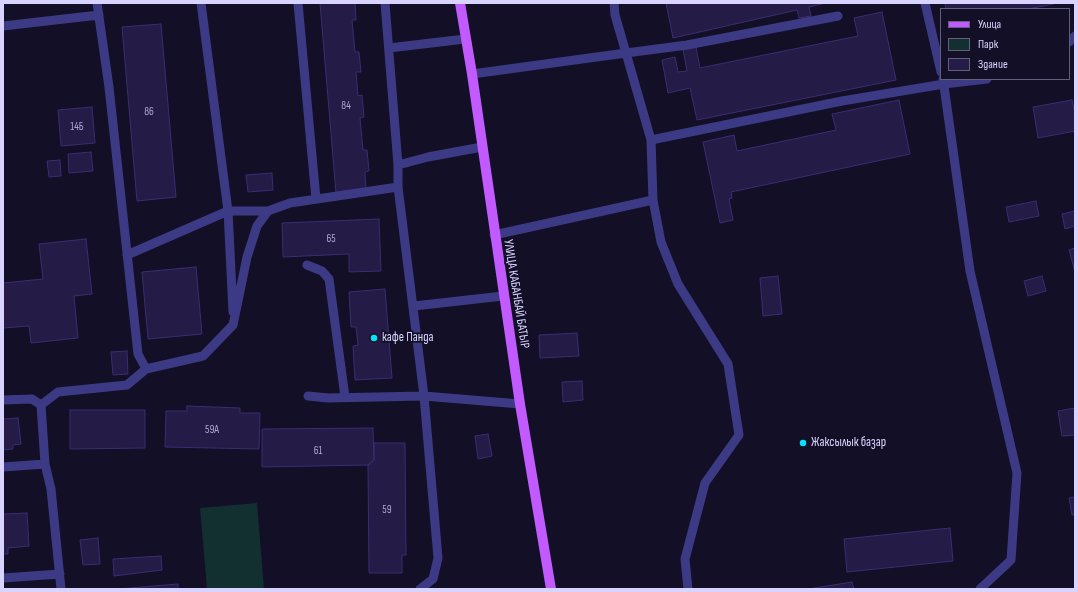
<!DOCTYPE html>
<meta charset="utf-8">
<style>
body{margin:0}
#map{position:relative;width:1078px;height:592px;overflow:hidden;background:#130f26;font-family:"Sofia Sans Condensed",sans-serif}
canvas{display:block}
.frame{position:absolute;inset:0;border:4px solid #d9d4ff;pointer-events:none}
.legend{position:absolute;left:940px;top:8px;width:130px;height:72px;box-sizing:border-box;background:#130f26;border:1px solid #625e7d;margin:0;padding:5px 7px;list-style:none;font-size:12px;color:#d9d4ff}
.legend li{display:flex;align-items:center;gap:8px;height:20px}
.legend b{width:20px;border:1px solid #625e7d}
</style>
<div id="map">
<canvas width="1078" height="592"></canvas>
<div class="frame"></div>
<ul class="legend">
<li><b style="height:5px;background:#c25bff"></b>Улица</li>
<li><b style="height:11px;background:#12302f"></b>Парк</li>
<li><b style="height:11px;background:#241b47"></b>Здание</li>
</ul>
</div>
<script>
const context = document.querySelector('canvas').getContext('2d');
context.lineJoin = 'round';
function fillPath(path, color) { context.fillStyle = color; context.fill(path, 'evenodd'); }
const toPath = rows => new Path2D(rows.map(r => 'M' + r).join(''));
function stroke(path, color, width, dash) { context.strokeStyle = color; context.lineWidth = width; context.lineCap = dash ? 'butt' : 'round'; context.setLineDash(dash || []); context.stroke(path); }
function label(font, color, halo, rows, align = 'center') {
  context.font = font + ' "Sofia Sans Condensed",sans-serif'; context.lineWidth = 3.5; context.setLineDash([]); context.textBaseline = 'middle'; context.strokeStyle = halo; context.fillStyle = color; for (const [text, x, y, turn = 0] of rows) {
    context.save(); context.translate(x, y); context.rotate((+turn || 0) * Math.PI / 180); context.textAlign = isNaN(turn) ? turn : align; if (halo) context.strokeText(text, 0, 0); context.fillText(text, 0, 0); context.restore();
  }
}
fillPath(toPath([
 [257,503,264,589,207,589,200,508]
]), '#12302f');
const building = toPath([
 [320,3,355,3,356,20,352,20,355,52,359,52,361,72,356,72,358,96,362,95,364,117,360,118,363,150,367,150,369,171,365,172,366,190,336,193,320,3],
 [666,3,826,3,809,7,811,16,799,18,797,10,673,38,666,3],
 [945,3,1058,3,1028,9,946,9,945,3],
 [882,12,896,80,697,120,690,88,668,93,662,60,675,57,678,72,687,71,683,50,696,47,700,68,858,36,854,18,882,12],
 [161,24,176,197,137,201,122,27,161,24],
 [899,100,910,154,731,192,732,198,729,199,733,220,720,223,703,142,734,135,737,151,836,130,832,114,899,100],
 [1072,100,1075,114,1075,131,1038,138,1033,107,1072,100],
 [92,107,95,143,61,146,58,110,92,107],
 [91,152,93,171,69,173,68,154,91,152],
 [60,160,61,176,49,177,47,161,60,160],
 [272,173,273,190,248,192,246,175,272,173],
 [1036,201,1039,216,1009,222,1006,207,1036,201],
 [1075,211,1075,226,1065,229,1062,214,1075,211],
 [379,219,381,271,349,272,349,254,283,257,282,223,379,219],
 [86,239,92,294,74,296,78,338,31,343,29,326,3,328,3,283,43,279,39,244,86,239],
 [1075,248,1075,272,1069,250,1075,248],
 [196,267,202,334,148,339,142,272,196,267],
 [778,276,782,314,763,316,760,278,778,276],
 [1042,276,1046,291,1028,296,1024,281,1042,276],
 [385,289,392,378,355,380,353,346,358,345,356,327,351,327,349,292,385,289],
 [577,333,579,356,540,358,539,335,577,333],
 [127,351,128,374,113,375,111,352,127,351],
 [582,381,583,400,563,402,562,382,582,381],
 [187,406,240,408,240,413,260,413,259,449,165,447,166,411,187,411,187,406],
 [1075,408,1075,435,1062,436,1058,411,1075,408],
 [70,410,145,410,145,448,70,449,70,410],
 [18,418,21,444,13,445,13,449,3,450,3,419,18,418],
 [373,428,374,460,368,465,262,467,262,429,373,428],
 [488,434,492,456,478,459,475,436,488,434],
 [374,443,405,443,406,555,402,555,402,573,369,573,368,465,374,460,374,443],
 [1075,497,1075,515,1072,515,1069,498,1075,497],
 [27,513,29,546,8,548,8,554,3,554,3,514,27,513],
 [950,528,953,561,847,572,844,539,950,528],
 [98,538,100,564,83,565,80,540,98,538],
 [161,556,162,570,114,576,113,559,161,556],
 [852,582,854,589,808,589,852,582],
 [178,584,178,589,118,589,178,584]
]);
fillPath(building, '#241b47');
stroke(building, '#3b2d73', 1);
stroke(toPath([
 [97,3,109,87,138,354,146,369,203,356,233,325,247,257,257,226,268,211,290,203,398,187],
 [201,3,228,211,233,312],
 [298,3,316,199],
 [385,3,398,165,398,187,424,396,438,558,433,579,420,589],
 [614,3,615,15,626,53,687,45,838,16],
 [925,3,941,72],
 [3,26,99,15],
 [1069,42,1075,36],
 [389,48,465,39],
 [472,74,626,53,651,140,653,200,494,235],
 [943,79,970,271,1017,473,1011,560,980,589],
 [651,140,842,101,944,84,987,79],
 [398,165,428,157,482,147],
 [653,200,661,242,678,284,728,364,739,435,705,483,685,559,688,589],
 [127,255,228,211,268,211],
 [307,265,322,271,329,279,345,397],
 [414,306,503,296],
 [308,396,328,398,424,396,520,404],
 [3,400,32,399,41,405,45,464,51,489,61,589],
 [41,405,58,392,127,385,146,369],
 [3,467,45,464],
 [3,578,60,574]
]), '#3d3a85', 9);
stroke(toPath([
 [460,3,472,74,520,404,551,589]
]), '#c25bff', 10);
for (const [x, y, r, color] of [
 [374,338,4,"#00e5ff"],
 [803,443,4,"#00e5ff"]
]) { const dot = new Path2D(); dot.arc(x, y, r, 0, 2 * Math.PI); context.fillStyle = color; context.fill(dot); stroke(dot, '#130f26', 1.5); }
label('11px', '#aca6d1', null, [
 ["84",346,106],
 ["86",149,112],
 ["14Б",77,127],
 ["65",331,239],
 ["59А",212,430],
 ["61",318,451],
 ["59",387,510]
]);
label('13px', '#d9d4ff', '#130f26', [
 ["УЛИЦА КАБАНБАЙ БАТЫР",516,294,81]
]);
label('13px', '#d9d4ff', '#130f26', [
 ["кафе Панда",382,338],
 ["Жаксылык базар",811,443]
], 'left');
</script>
